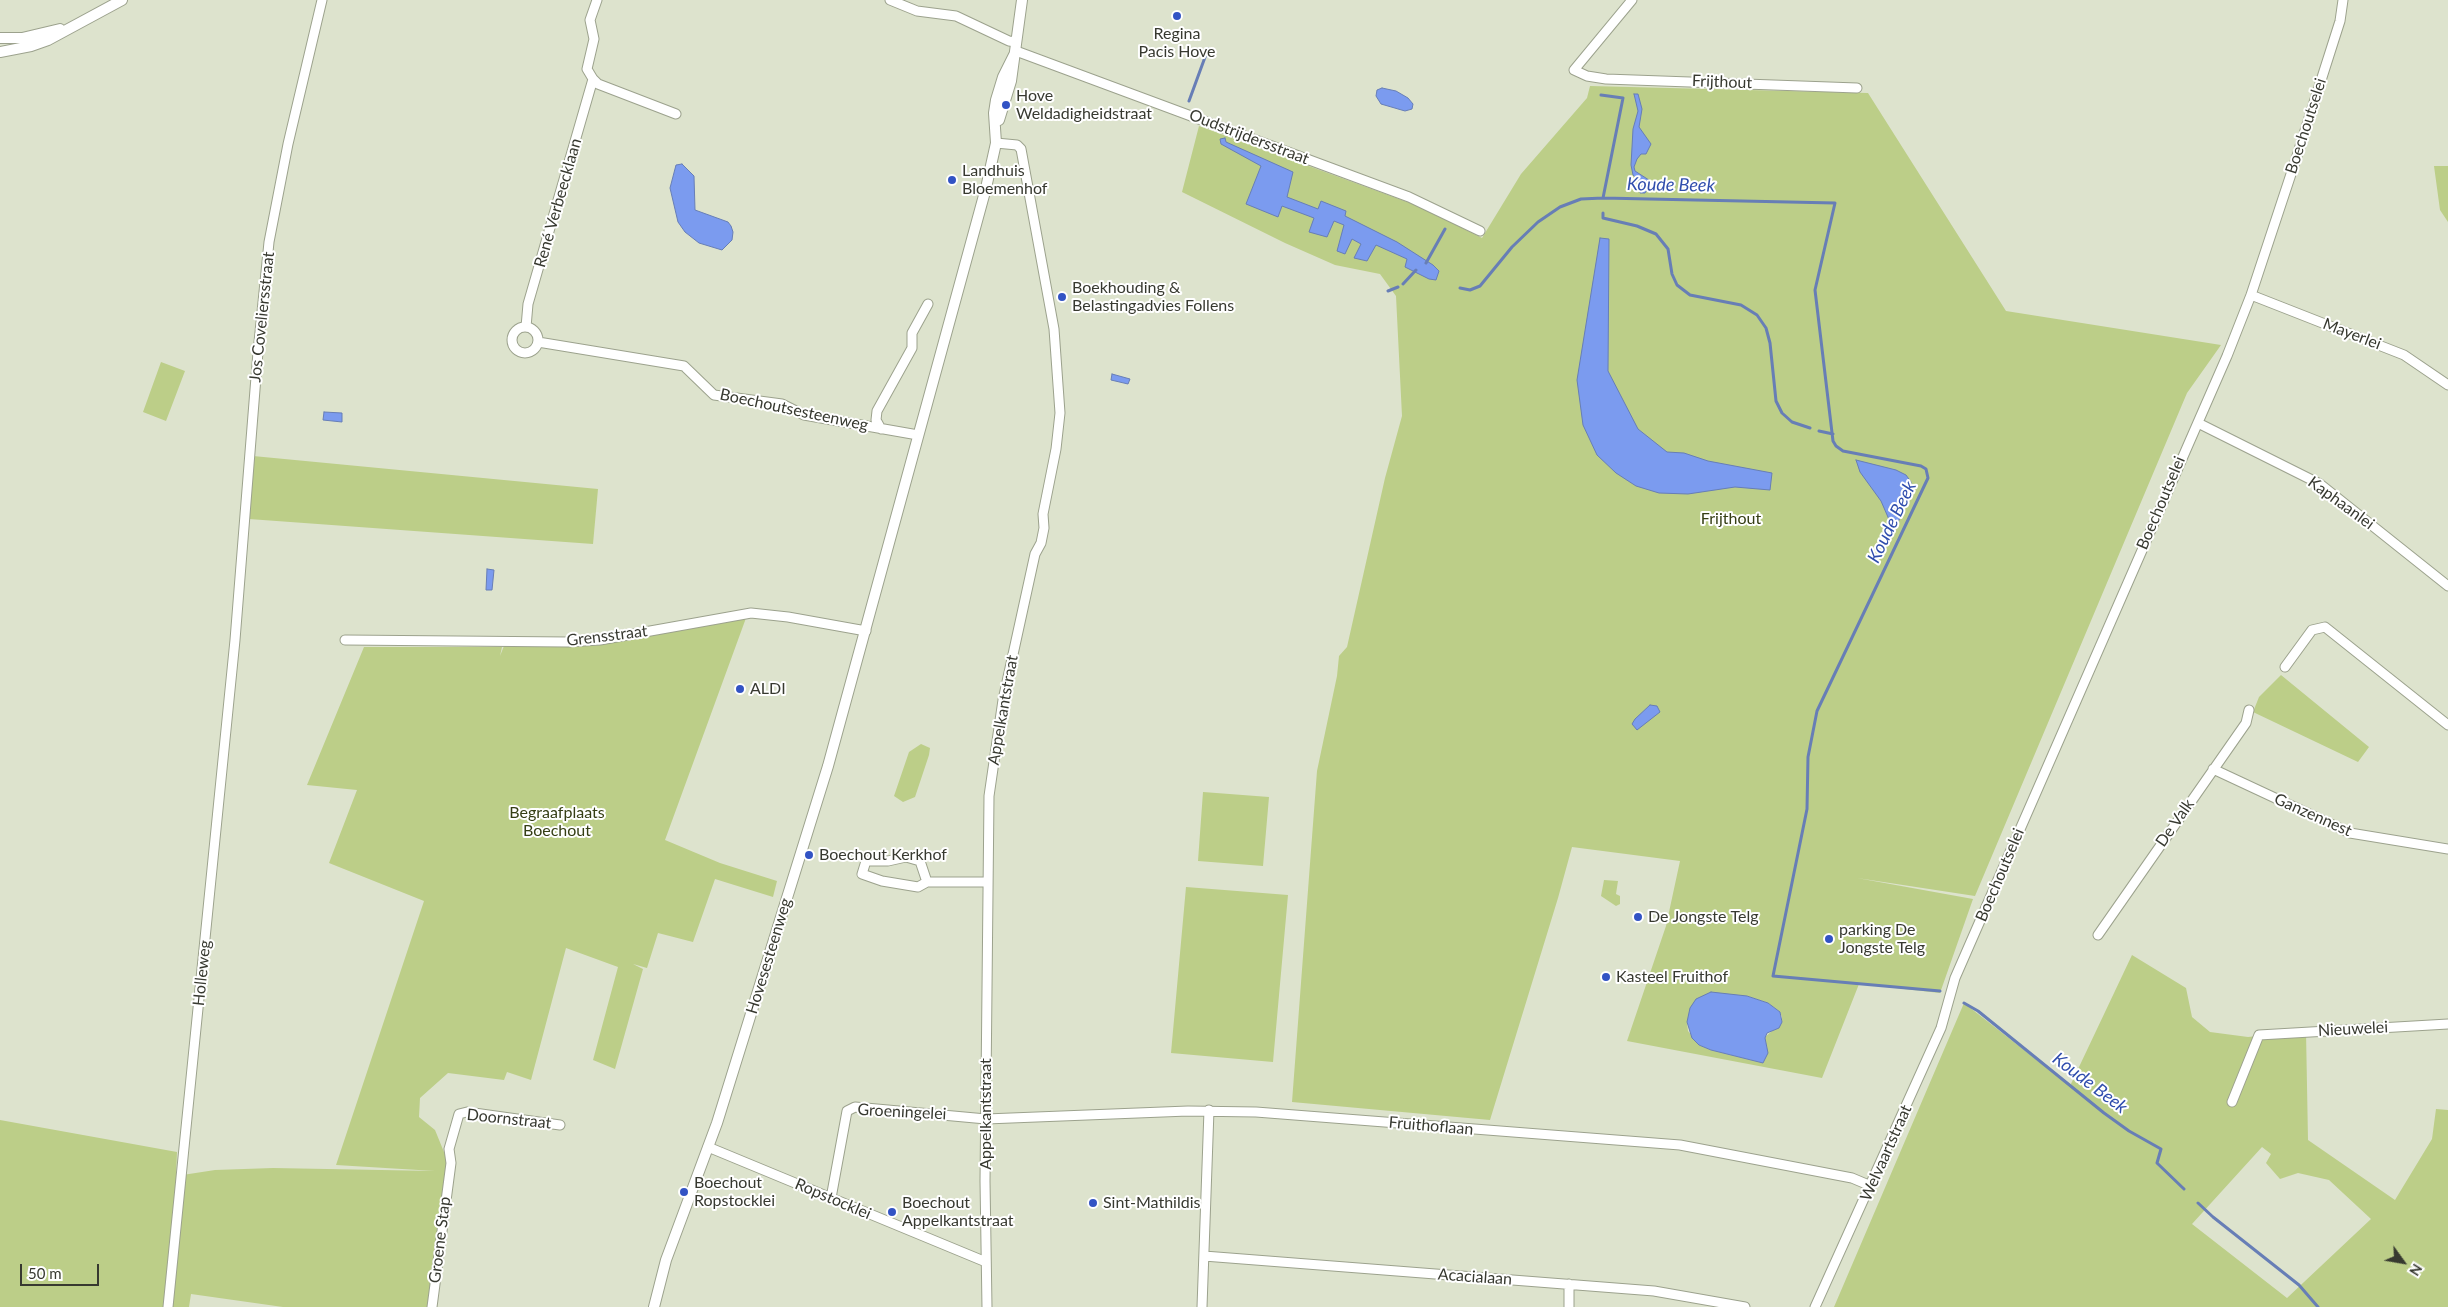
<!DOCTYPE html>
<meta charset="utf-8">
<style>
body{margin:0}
#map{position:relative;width:2448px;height:1307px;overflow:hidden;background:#dde3cd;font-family:Lato,sans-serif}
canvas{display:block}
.north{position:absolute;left:2378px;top:1237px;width:50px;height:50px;-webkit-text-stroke:4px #fff;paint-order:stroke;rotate:122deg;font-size:14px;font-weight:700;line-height:20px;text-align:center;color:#373930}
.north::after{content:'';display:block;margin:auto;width:18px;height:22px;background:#373930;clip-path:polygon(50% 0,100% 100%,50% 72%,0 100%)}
.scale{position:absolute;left:20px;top:1264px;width:79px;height:22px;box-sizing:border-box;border:2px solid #373930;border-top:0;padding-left:6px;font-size:15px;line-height:18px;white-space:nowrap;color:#373930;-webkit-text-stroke:4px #fff;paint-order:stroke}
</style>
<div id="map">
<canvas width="2448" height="1307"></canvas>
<div class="north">N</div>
<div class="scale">50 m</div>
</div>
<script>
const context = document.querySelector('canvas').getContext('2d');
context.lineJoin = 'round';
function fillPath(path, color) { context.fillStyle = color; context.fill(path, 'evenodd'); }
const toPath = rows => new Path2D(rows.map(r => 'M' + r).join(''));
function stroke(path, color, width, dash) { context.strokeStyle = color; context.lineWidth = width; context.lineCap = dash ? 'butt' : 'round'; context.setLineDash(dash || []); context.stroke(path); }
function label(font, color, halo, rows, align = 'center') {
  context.font = font + ' Lato,sans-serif'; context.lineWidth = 4; context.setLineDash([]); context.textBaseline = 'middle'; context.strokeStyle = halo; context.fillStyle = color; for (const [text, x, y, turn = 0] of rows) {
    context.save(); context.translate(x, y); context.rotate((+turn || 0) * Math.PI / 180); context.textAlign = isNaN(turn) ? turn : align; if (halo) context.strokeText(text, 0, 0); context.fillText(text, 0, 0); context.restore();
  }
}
fillPath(toPath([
 [1590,86,1868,93,2006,311,2221,345,2187,393,1975,896,1857,878,1973,899,1940,993,1859,984,1822,1078,1627,1041,1666,926,1680,861,1572,847,1558,898,1490,1120,1292,1102,1317,771,1337,676,1339,656,1347,647,1385,478,1402,416,1396,296,1380,274,1335,265,1285,243,1182,192,1199,126,1421,207,1482,238,1521,174,1587,98],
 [1747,996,1768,1003,1780,1012,1782,1017,1782,1022,1764,1038,1767,1048,1763,1063,1711,1050,1699,1045,1688,1031,1687,1023],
 [2434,166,2448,166,2448,222,2440,210],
 [161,362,185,371,166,421,143,412],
 [253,456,598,489,593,544,249,519],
 [746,618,665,840,720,863,777,881,773,897,715,879,693,942,658,933,647,968,633,964,643,969,615,1069,593,1060,618,967,566,948,531,1080,507,1072,504,1080,448,1073,420,1098,419,1117,435,1130,446,1157,446,1171,428,1307,283,1307,191,1294,189,1307,0,1307,0,1120,177,1152,176,1176,215,1170,273,1168,435,1171,336,1165,424,901,329,863,357,790,307,785,364,647,502,647,500,656,504,646,594,646],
 [2281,675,2369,747,2358,762,2253,712,2259,697],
 [921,744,930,748,929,755,915,797,903,802,894,796,909,752],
 [1203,792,1269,797,1263,866,1198,861],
 [1604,880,1618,881,1616,894,1620,896,1620,904,1616,906,1601,896],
 [1186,887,1288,895,1273,1062,1171,1053],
 [2132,955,2186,988,2192,1017,2210,1032,2248,1037,2306,1031,2308,1140,2395,1200,2432,1139,2436,1109,2448,1110,2448,1307,1834,1307,1964,1003,2070,1086],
 [2262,1147,2271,1154,2266,1163,2280,1179,2298,1173,2329,1180,2371,1219,2287,1298,2192,1224]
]), '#bcce88');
const water = toPath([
 [1382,88,1396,91,1408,98,1413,104,1412,109,1405,111,1381,104,1376,96,1377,90,1382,88],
 [1634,94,1638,94,1642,109,1639,127,1651,144,1646,154,1641,154,1637,159,1634,167,1635,171,1652,182,1645,193,1640,193,1641,183,1633,175,1631,165,1633,129,1638,111,1634,94],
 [1225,138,1226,142,1293,172,1287,197,1318,209,1321,201,1346,211,1345,216,1397,242,1433,265,1439,271,1436,280,1429,279,1405,267,1407,259,1376,245,1367,261,1354,258,1361,244,1352,239,1345,254,1337,251,1344,225,1334,221,1327,237,1309,232,1314,218,1282,206,1278,217,1246,204,1261,166,1221,144,1220,139,1225,138],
 [682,164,694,176,695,210,728,222,731,226,733,232,732,240,722,250,699,243,685,232,678,222,670,188,676,165,682,164],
 [1600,238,1609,239,1608,371,1638,429,1667,452,1684,453,1708,461,1772,473,1770,490,1735,487,1688,494,1659,493,1636,486,1616,473,1597,455,1583,425,1577,380,1600,238],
 [1112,374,1130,379,1128,384,1111,380,1112,374],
 [324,412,342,413,342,422,323,420,324,412],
 [1856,460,1896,470,1906,475,1911,482,1911,494,1894,531,1881,501,1860,472,1856,460],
 [487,569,494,570,492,590,486,590,487,569],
 [1650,705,1657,706,1660,712,1637,730,1632,724,1635,719,1650,705],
 [1711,992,1747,996,1768,1003,1780,1012,1782,1022,1779,1028,1767,1033,1765,1038,1768,1053,1763,1063,1711,1050,1699,1045,1692,1038,1687,1022,1690,1008,1696,999,1711,992]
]);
fillPath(water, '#7b9bef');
stroke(water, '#677eb6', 1);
stroke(toPath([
 [1189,101,1208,49],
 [1603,198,1835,203,1815,290,1833,441,1836,446,1843,451,1921,466,1926,469,1928,478,1817,711,1808,757,1807,809,1773,976,1940,991],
 [1603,213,1603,218,1637,226,1656,234,1668,249,1672,274,1677,285,1690,295,1741,305,1757,315,1766,328,1770,343,1776,401,1782,413,1792,422,1810,428],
 [1426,263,1445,229],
 [1403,284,1416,270],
 [1460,288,1470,290,1480,286,1512,247,1538,222,1560,207,1581,199,1603,198,1623,98,1601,95],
 [1388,291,1398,287],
 [1819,431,1833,434],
 [1964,1003,1978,1011,2104,1113,2129,1131,2161,1149,2157,1163,2184,1189],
 [2198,1203,2213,1217,2299,1285,2318,1307]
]), '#677eb6', 3);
const minor = toPath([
 [597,0,590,20,594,39,587,69,593,79,598,84,676,114],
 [890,0,917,11,956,16,1009,41,1016,42],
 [1632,0,1574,70,1587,76,1606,79,1857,88],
 [1016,51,1409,197,1480,231],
 [2251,295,2404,355,2448,385],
 '512 340a13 13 0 1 1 26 0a13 13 0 1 1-26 0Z',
 [526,327,528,304,593,79],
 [538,342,684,366,714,395,782,404,804,415,918,435],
 [2198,423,2320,484,2448,586],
 [881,429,876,420,877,411,912,348,912,333,928,304],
 [345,640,568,642,600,640,751,613,788,617,866,631],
 [2285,667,2312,630,2325,627,2448,725],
 [2213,769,2350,833,2448,849],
 [927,882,920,861,906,857,888,861,866,861,862,874,882,881,918,887,927,882,987,882],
 [2098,935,2246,723,2249,710],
 [2232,1102,2259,1035,2448,1024],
 [708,1147,986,1262],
 [831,1198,847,1111,855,1107,986,1119,1188,1111,1256,1112,1680,1145,1852,1178,1871,1186],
 [1204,1256,1654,1291,1745,1307],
 [168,1307,235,640,258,352,269,242,288,144,322,0],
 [432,1307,451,1163,449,1149,459,1114,467,1112,560,1125],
 [987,1307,985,1181,989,796,1003,700,1035,554,1041,543,1044,528,1043,514,1056,449,1060,413,1054,329,1021,149,1017,145,996,143],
 [1202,1307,1209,1110],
 [1569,1307,1569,1284],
 [1815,1307,1941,1028,1955,978,2227,356,2251,295,2295,162,2340,21,2343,0]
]);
const tertiary = toPath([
 [0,38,22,38,60,29],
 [0,52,31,46,48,40,122,0],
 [999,120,1011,81,1022,0],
 [654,1307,666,1260,717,1123,828,766,986,188,996,143,994,113,996,100,1003,77,1016,51]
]);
stroke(minor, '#9ca28d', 11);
stroke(tertiary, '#9ca28d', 12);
stroke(minor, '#fff', 9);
stroke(tertiary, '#fff', 10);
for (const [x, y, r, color] of [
 [1177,16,5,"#3253c4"],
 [1006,105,5,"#3253c4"],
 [952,180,5,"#3253c4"],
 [1062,297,5,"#3253c4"],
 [740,689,5,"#3253c4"],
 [809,855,5,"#3253c4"],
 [1638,917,5,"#3253c4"],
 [1829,939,5,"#3253c4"],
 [1606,977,5,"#3253c4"],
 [684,1192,5,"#3253c4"],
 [1093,1203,5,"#3253c4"],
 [892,1212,5,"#3253c4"]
]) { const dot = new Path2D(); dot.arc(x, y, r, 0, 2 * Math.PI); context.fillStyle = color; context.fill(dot); stroke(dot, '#fff', 2); }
label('16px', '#373930', '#fff', [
 ["Regina",1177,34,"center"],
 ["Pacis Hove",1177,52,"center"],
 ["Hove",1016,96],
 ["Weldadigheidstraat",1016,114],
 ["Landhuis",962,171],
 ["Bloemenhof",962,189],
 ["Boekhouding &",1072,288],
 ["Belastingadvies Follens",1072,306],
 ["ALDI",750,689],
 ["Boechout Kerkhof",819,855],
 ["De Jongste Telg",1648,917],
 ["parking De",1839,930],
 ["Jongste Telg",1839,948],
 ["Kasteel Fruithof",1616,977],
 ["Boechout",694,1183],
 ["Ropstocklei",694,1201],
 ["Boechout",902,1203],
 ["Appelkantstraat",902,1221],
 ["Sint-Mathildis",1103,1203]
], 'left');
label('16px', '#373930', '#fff', [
 ["Frijthout",1722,82,2],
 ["Boechoutselei",2306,126,-72],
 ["Oudstrijdersstraat",1249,137,21],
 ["René Verbeecklaan",558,203,-74],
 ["Jos Coveliersstraat",262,317,-84],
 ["Mayerlei",2352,334,21],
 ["Boechoutsesteenweg",794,410,12],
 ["Boechoutselei",2161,503,-67],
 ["Kaphaanlei",2341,503,36],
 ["Grensstraat",607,636,-7],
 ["Appelkantstraat",1003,710,-80],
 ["Ganzennest",2313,815,24],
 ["De Valk",2175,823,-55],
 ["Boechoutselei",2000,875,-67],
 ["Hovesesteenweg",769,956,-73],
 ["Holleweg",202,973,-84],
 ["Nieuwelei",2353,1029,-3],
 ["Groeningelei",902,1112,3],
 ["Appelkantstraat",986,1114,-90],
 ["Doornstraat",509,1119,6],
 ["Fruithoflaan",1431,1126,5],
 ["Welvaartstraat",1886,1153,-66],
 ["Ropstocklei",833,1199,23],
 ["Groene Stap",440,1240,-83],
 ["Acacialaan",1475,1277,4]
]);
label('16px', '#353e14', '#fff', [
 ["Frijthout",1731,519],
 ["Begraafplaats",557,813],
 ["Boechout",557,831]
]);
label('italic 18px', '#2f4dad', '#fff', [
 ["Koude Beek",1671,185,1],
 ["Koude Beek",1892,522,-64],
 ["Koude Beek",2090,1083,37]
]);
</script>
